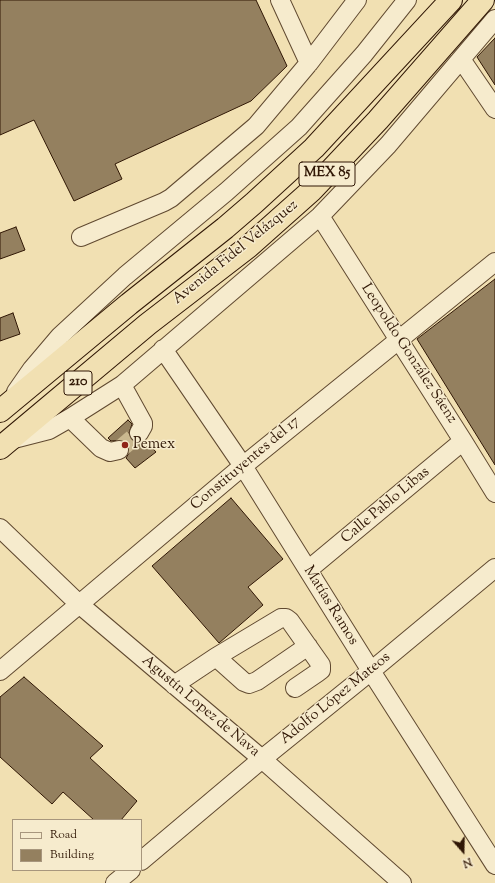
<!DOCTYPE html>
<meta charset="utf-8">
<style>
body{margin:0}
#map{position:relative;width:495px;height:883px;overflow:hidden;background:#f1e0b2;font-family:"Sorts Mill Goudy",serif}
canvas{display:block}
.legend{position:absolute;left:12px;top:819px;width:130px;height:52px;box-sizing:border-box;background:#f6ebcd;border:1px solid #a7967d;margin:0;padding:5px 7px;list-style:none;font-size:12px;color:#301705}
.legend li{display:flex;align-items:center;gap:8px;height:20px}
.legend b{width:20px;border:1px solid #a7967d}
.north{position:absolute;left:443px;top:831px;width:40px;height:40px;-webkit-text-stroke:3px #f6ebcd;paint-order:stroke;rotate:160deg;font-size:11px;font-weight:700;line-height:16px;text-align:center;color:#301705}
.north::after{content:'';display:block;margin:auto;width:14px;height:18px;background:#301705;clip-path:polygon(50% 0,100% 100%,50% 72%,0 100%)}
</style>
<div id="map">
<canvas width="495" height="883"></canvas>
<ul class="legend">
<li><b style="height:5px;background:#f6ebcd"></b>Road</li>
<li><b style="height:11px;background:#94805f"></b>Building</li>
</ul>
<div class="north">N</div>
</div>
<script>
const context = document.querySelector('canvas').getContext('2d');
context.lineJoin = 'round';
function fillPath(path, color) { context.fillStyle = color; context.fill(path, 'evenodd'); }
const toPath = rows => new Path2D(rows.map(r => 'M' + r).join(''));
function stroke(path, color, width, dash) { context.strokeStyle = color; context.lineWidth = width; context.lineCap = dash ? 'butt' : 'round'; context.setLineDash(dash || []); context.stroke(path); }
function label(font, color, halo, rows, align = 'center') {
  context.font = font + ' "Sorts Mill Goudy",serif'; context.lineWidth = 3; context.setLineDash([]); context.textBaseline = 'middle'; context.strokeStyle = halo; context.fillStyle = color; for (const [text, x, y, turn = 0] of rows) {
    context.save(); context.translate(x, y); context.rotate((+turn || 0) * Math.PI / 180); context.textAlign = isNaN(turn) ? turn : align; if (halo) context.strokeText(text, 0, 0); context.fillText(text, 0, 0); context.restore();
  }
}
const building = toPath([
 [0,0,256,0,287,66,251,101,115,164,122,179,74,201,34,120,0,135,0,0],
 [495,38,495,85,477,57,495,38],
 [16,227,25,250,0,259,0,233,16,227],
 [495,279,495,465,417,339,495,279],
 [13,313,20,334,0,341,0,318,13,313],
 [128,420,132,424,129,433,130,439,133,442,139,443,146,441,156,452,135,468,126,458,129,453,129,447,127,443,122,440,111,441,108,438,128,420],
 [231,498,283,559,248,587,263,605,219,643,152,566,231,498],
 [24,677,103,746,90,758,137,801,121,820,94,820,63,792,52,804,0,757,0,697,24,677]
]);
fillPath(building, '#94805f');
stroke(building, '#301705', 1);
stroke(toPath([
 [119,450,139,433]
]), '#cab88f', 18, [18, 9]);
const minor = toPath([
 [280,0,309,63],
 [461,59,495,109],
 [320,216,463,441,495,493],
 [81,237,164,202,171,198,256,126,309,63,357,0],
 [163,349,243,466,371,671,495,865],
 [122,385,143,423,143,426,139,433],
 [16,392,32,369,60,336,125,276,226,192,299,127,364,54,407,0],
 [70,418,101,448,110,452,119,450],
 [10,440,49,430,70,418,122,385,320,216,388,145,495,19],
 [0,528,79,604,262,759,402,883],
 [308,570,463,441],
 [216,657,244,682,249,684,257,681,308,646],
 [0,671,243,466,495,262],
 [174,685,216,657,281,618,286,618,290,621,321,665,321,670,317,673,295,688],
 [141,861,262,759,371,671,495,568],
 [115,883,131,870]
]);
const highway = toPath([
 [0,411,129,304,225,228,254,203,314,148,451,0],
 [0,448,148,324,248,247,312,190,378,120,483,0]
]);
stroke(minor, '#604930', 20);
stroke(highway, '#301705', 24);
stroke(minor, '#f6ebcd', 18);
stroke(highway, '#f1e0b2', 22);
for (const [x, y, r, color] of [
 [125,445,4,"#8f2418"]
]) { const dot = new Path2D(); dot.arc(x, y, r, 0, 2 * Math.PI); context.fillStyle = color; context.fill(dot); stroke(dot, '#f6ebcd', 1.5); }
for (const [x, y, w] of [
 [327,174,56],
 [78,383,28]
]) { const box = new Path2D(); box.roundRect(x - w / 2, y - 12, w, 24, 3); context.fillStyle = '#f6ebcd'; context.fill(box); stroke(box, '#301705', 1); }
label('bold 14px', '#301705', null, [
 ["MEX 85",327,174],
 ["210",78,383]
]);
label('15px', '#301705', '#f6ebcd', [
 ["Avenida Fidel Velázquez",236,253,-39],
 ["Leopoldo González Sáenz",408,354,57],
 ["Constituyentes del 17",246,464,-40],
 ["Calle Pablo Libas",386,506,-40],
 ["Matías Ramos",330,606,58],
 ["Adolfo López Mateos",336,699,-39],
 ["Agustín Lopez de Nava",200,707,40]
]);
label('15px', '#301705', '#f6ebcd', [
 ["Pemex",133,445]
], 'left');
</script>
